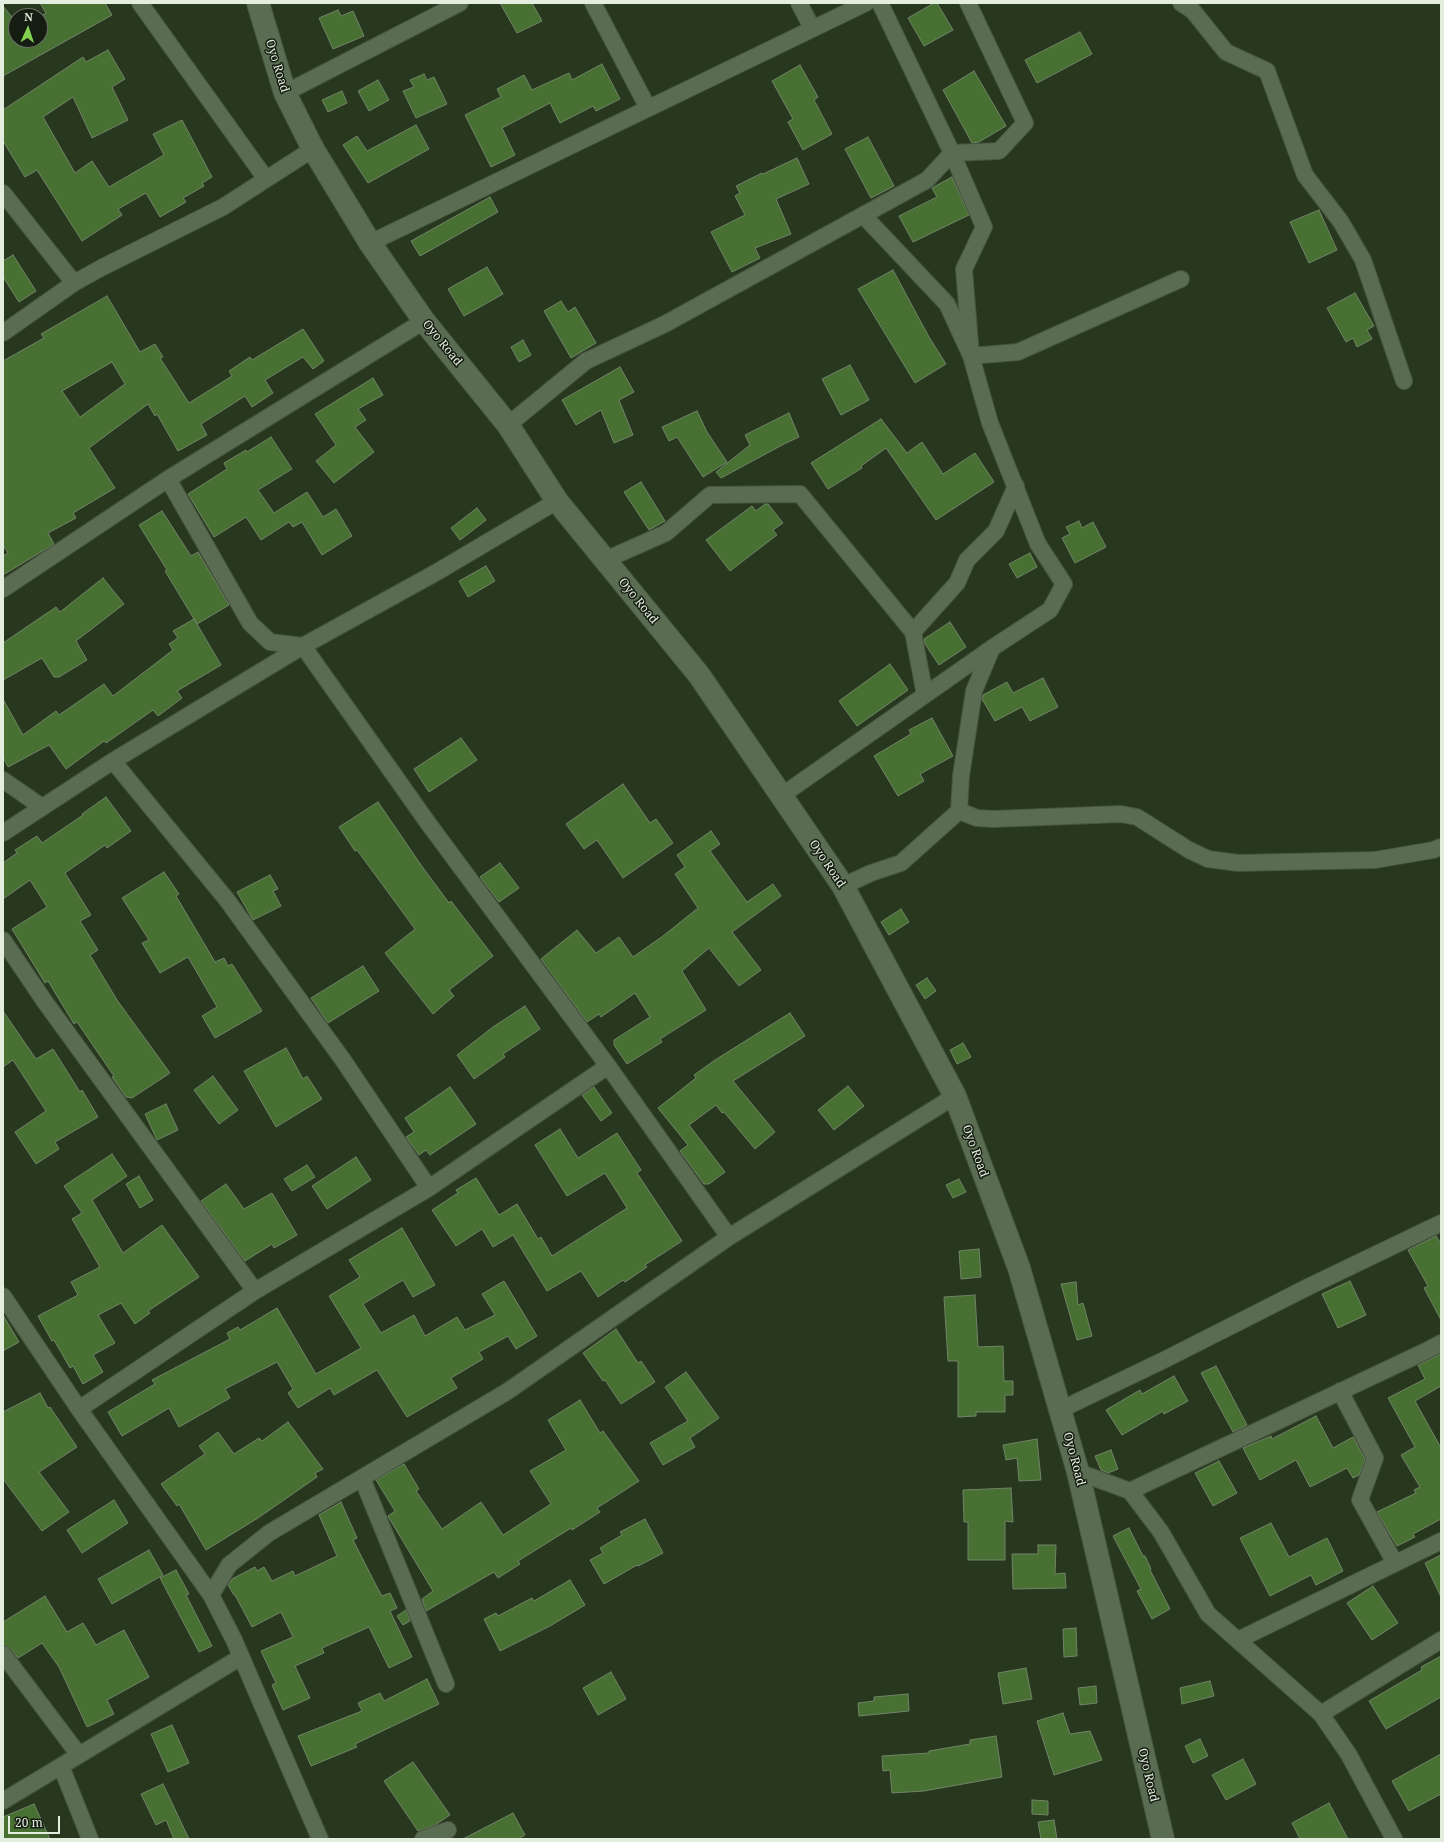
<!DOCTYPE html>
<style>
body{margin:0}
#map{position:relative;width:1444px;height:1842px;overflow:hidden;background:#27381e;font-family:"Noto Serif",serif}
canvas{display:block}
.frame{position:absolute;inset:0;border:4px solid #e3eede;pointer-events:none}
.north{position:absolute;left:8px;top:8px;width:40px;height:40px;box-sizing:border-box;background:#151c11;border:1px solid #677063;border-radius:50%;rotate:3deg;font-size:11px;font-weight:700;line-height:16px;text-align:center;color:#e3eede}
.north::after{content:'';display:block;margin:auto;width:14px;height:18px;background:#81d050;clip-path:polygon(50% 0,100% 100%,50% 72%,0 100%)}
.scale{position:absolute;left:8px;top:1816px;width:52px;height:18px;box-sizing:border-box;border:2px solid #e3eede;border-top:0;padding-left:5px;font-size:12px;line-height:14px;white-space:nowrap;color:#e3eede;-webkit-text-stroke:3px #151c11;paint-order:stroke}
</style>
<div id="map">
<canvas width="1444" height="1842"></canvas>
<div class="frame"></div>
<div class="north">N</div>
<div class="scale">20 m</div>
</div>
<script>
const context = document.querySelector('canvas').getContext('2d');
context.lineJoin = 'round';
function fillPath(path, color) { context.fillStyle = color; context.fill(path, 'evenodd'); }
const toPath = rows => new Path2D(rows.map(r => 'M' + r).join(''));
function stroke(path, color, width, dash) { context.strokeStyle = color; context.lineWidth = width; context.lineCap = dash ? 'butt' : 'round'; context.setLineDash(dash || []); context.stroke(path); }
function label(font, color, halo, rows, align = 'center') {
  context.font = font + ' "Noto Serif",serif'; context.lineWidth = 3; context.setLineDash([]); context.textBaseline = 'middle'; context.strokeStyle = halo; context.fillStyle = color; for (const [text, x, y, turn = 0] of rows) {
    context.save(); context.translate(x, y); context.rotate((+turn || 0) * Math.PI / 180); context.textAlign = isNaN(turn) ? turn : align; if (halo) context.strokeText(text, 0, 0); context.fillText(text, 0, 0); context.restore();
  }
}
const building = toPath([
 [40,3,105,3,112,15,3,76,3,6,16,22,16,40,40,40,40,17,46,13,40,3],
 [500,3,532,3,542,21,517,33,500,3],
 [934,3,937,3,953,30,924,46,908,18,934,3],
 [338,10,341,16,353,11,364,36,333,49,319,18,338,10],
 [1080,32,1092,54,1037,83,1025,60,1080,32],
 [108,50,125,79,112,87,128,120,92,138,73,97,43,117,75,173,92,161,109,187,164,155,153,134,182,120,212,177,202,183,204,186,183,198,186,202,160,217,146,193,118,209,122,215,82,241,37,170,25,177,3,141,3,110,83,57,86,62,108,50],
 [602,64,620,99,596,111,593,106,560,123,550,103,502,128,515,155,491,167,465,115,501,97,497,89,524,75,532,90,569,73,572,80,602,64],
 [800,65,818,97,814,100,832,134,803,150,788,122,793,119,772,81,800,65],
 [974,71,1006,126,979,142,972,143,943,90,974,71],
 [424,74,427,80,434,77,447,104,416,118,403,91,414,87,410,80,424,74],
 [378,80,389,100,369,111,358,91,378,80],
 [342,91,347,103,328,112,322,100,342,91],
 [416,125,429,149,368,183,343,145,357,136,367,151,416,125],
 [868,137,894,186,871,198,845,149,868,137],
 [797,158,809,184,776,199,791,234,755,248,760,258,732,272,711,232,745,215,735,196,740,193,736,186,762,173,763,174,797,158],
 [952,177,969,215,913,242,899,216,937,197,932,188,952,177],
 [490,197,498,212,420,256,411,241,490,197],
 [1319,210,1337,250,1309,263,1290,222,1319,210],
 [13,255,36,291,19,302,3,277,3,261,13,255],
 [487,267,503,294,464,316,448,289,487,267],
 [893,270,929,337,946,364,915,383,858,289,893,270],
 [1355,293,1374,326,1367,330,1372,339,1357,347,1353,338,1346,342,1327,308,1355,293],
 [107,296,140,352,155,344,163,357,160,358,189,403,232,376,229,371,250,357,252,360,303,329,324,361,313,369,303,357,265,380,273,393,252,407,245,396,201,424,207,435,178,451,157,414,155,416,148,404,89,448,115,488,73,513,76,518,48,533,54,544,3,575,3,556,8,553,3,545,3,361,44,338,41,334,107,296],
 [112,362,125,384,80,417,62,391,112,362],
 [561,301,568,312,575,307,596,343,571,358,544,311,561,301],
 [523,340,531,355,519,362,511,347,523,340],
 [850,365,869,400,841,415,822,379,850,365],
 [620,367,634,392,619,400,633,435,614,443,601,410,576,425,562,400,620,367],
 [373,378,383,395,358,409,366,420,355,427,374,452,334,483,316,461,336,445,315,414,373,378],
 [697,411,707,432,727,462,703,477,677,437,669,441,662,427,697,411],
 [789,413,799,437,784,444,721,478,716,472,750,445,745,435,789,413],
 [881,419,907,453,922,442,943,474,975,453,994,482,936,520,886,448,861,466,862,468,828,489,811,463,881,419],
 [271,437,292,469,258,490,274,513,307,492,323,517,336,509,352,536,322,555,302,522,293,527,289,522,261,540,246,517,214,537,188,494,227,469,224,463,246,450,247,452,271,437],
 [641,482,665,521,649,530,624,492,641,482],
 [765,504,768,504,783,523,773,530,777,535,730,571,706,540,752,506,756,511,765,504],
 [477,508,486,520,460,540,451,528,477,508],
 [162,511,191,556,198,552,229,605,197,624,165,571,167,570,139,525,162,511],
 [1079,521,1082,528,1093,522,1106,547,1075,563,1062,538,1070,534,1066,527,1079,521],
 [1030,553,1037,567,1017,578,1009,564,1030,553],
 [486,566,495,581,468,597,459,581,486,566],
 [103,578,124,604,76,641,87,660,59,677,54,677,42,658,3,680,3,643,56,607,60,612,103,578],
 [194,619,221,665,177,691,182,698,158,716,153,710,106,743,104,741,66,769,49,745,8,767,3,757,3,699,23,735,56,711,59,715,104,684,113,696,173,650,169,644,178,638,173,631,194,619],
 [950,622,966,647,939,665,925,644,924,639,950,622],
 [890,664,908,690,857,726,839,701,890,664],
 [1043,678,1058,707,1030,721,1022,707,995,721,982,699,983,695,1007,682,1013,693,1043,678],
 [932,718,953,756,920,774,924,781,898,796,874,756,911,734,909,730,932,718],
 [461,738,477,760,429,792,414,769,461,738],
 [623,784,650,823,656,819,673,843,623,878,597,840,584,849,566,824,623,784],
 [106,797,131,831,107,848,105,845,65,873,91,915,80,921,98,950,90,955,117,1000,170,1073,132,1098,126,1097,112,1077,114,1076,77,1022,74,1024,48,981,45,983,12,929,47,907,30,880,3,899,3,863,17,853,15,850,37,836,42,843,83,815,82,814,106,797],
 [378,802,421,865,449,903,451,901,493,956,449,990,454,996,433,1014,385,953,415,929,357,850,355,851,339,827,378,802],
 [711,831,720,844,710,851,747,902,773,884,781,896,732,932,761,970,739,986,709,948,682,971,706,1010,660,1039,662,1042,627,1064,614,1045,614,1040,650,1017,635,993,601,1017,599,1014,587,1022,541,959,577,930,596,953,619,937,633,957,663,936,698,908,675,874,685,867,677,855,711,831],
 [500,863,519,888,499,902,480,877,500,863],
 [164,872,179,894,176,896,215,962,224,958,228,966,232,964,262,1011,215,1038,202,1016,217,1007,188,957,160,973,142,943,149,940,122,898,164,872],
 [270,875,278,889,273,891,281,906,253,920,237,892,270,875],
 [901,909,909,922,889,935,881,922,901,909],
 [363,966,379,991,328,1023,311,998,363,966],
 [927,978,936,991,925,999,916,985,927,978],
 [525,1006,540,1029,503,1054,505,1057,474,1079,457,1055,493,1027,525,1006],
 [3,1011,36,1059,53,1049,80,1092,82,1090,98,1117,55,1142,59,1149,36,1164,15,1132,46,1111,13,1060,3,1067,3,1011],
 [790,1013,805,1036,733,1081,775,1132,755,1149,724,1112,722,1113,716,1105,689,1125,725,1172,709,1184,704,1184,680,1151,688,1145,658,1108,696,1078,694,1075,715,1060,790,1013],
 [963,1043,971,1057,957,1064,950,1050,963,1043],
 [286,1048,303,1079,307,1076,322,1099,276,1127,244,1071,286,1048],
 [213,1076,238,1110,219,1124,194,1090,213,1076],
 [848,1086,864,1106,834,1130,818,1110,848,1086],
 [450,1087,476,1124,430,1155,426,1150,419,1155,406,1137,414,1132,405,1118,450,1087],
 [594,1087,612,1113,601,1121,582,1095,594,1087],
 [166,1104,178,1130,157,1140,145,1114,166,1104],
 [560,1129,578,1158,617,1133,641,1170,637,1173,682,1241,645,1265,647,1267,625,1282,623,1280,598,1297,581,1271,547,1291,513,1235,493,1247,482,1229,456,1246,432,1210,458,1193,456,1190,476,1178,499,1215,517,1204,538,1239,541,1237,552,1256,627,1208,605,1173,567,1196,535,1145,560,1129],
 [112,1154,127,1176,92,1200,123,1253,162,1225,199,1277,148,1311,150,1313,135,1324,121,1303,98,1315,115,1343,93,1355,103,1372,83,1384,73,1366,70,1368,54,1340,52,1341,38,1316,78,1295,71,1282,100,1267,72,1219,82,1213,64,1186,112,1154],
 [356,1157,371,1180,327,1209,312,1186,356,1157],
 [307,1165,315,1177,292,1191,284,1179,307,1165],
 [139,1176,153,1200,140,1208,126,1184,139,1176],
 [959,1179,966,1192,953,1198,946,1185,959,1179],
 [226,1184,244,1209,272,1193,297,1235,274,1248,272,1244,245,1261,201,1201,226,1184],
 [402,1228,435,1285,413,1297,403,1280,363,1304,381,1333,414,1315,425,1336,457,1317,465,1330,495,1315,482,1294,504,1281,537,1336,516,1349,508,1336,479,1352,483,1359,451,1378,457,1388,407,1417,377,1370,334,1395,330,1388,298,1408,288,1393,293,1389,277,1362,225,1389,230,1398,179,1427,169,1408,122,1436,108,1412,155,1384,152,1380,230,1339,227,1333,238,1327,240,1330,277,1308,316,1374,361,1348,329,1296,360,1277,349,1260,402,1228],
 [1436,1236,1441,1244,1441,1320,1424,1288,1428,1286,1408,1250,1436,1236],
 [979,1249,981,1277,961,1279,959,1251,979,1249],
 [1350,1281,1366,1315,1338,1328,1322,1294,1350,1281],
 [1076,1282,1078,1305,1083,1303,1092,1336,1077,1340,1061,1284,1076,1282],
 [975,1295,978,1347,1003,1346,1004,1381,1013,1381,1013,1395,1005,1395,1005,1412,976,1412,976,1416,958,1417,958,1361,948,1361,944,1297,975,1295],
 [3,1315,19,1342,3,1351,3,1315],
 [616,1329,638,1363,641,1361,655,1382,621,1404,605,1380,603,1381,583,1353,616,1329],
 [1441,1354,1441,1386,1415,1401,1441,1448,1441,1519,1413,1534,1415,1537,1397,1546,1377,1512,1416,1493,1414,1490,1420,1487,1401,1455,1415,1447,1388,1398,1425,1379,1418,1365,1441,1354],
 [1216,1366,1247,1425,1233,1432,1201,1373,1216,1366],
 [686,1372,719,1418,690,1438,695,1447,663,1465,650,1443,688,1421,665,1387,686,1372],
 [1174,1376,1188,1401,1164,1414,1163,1411,1122,1435,1106,1410,1140,1390,1142,1394,1174,1376],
 [40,1393,48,1408,50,1407,77,1447,39,1472,69,1512,42,1531,3,1479,3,1412,40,1393],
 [580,1400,600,1433,603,1431,639,1481,597,1508,600,1512,572,1530,571,1528,518,1561,520,1564,498,1578,494,1572,426,1611,422,1599,433,1591,389,1518,388,1516,395,1511,376,1480,404,1464,419,1489,416,1491,442,1529,481,1502,503,1535,551,1504,530,1471,566,1450,548,1420,580,1400],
 [1316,1416,1333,1448,1353,1437,1365,1459,1359,1475,1353,1478,1347,1468,1310,1487,1296,1460,1260,1480,1243,1448,1271,1436,1272,1439,1316,1416],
 [288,1422,323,1469,315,1473,317,1477,258,1518,206,1550,179,1504,177,1506,161,1484,205,1454,199,1446,218,1432,234,1454,259,1438,262,1441,288,1422],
 [1037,1439,1041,1480,1019,1481,1017,1458,1006,1460,1003,1445,1037,1439],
 [1111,1450,1118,1469,1108,1473,1101,1470,1095,1456,1111,1450],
 [1219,1461,1237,1493,1213,1506,1195,1473,1219,1461],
 [1011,1488,1013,1522,1005,1521,1005,1560,968,1560,968,1522,964,1522,963,1490,1011,1488],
 [114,1500,128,1523,82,1553,67,1530,114,1500],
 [341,1502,357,1538,353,1540,378,1589,382,1596,390,1593,397,1608,390,1611,412,1657,389,1668,369,1627,322,1648,324,1653,295,1666,310,1698,283,1710,272,1685,276,1683,261,1651,293,1637,281,1612,252,1627,235,1595,234,1595,228,1585,232,1579,255,1567,257,1571,264,1567,272,1581,293,1571,295,1576,337,1556,319,1515,341,1502],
 [645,1519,663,1553,638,1566,637,1565,604,1584,590,1560,603,1553,600,1548,622,1535,620,1532,645,1519],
 [1271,1523,1289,1557,1327,1538,1343,1571,1316,1585,1311,1575,1270,1596,1240,1538,1271,1523],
 [1129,1528,1143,1556,1145,1556,1151,1569,1150,1570,1170,1609,1152,1619,1137,1591,1141,1589,1113,1536,1129,1528],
 [1038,1545,1056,1545,1055,1574,1065,1573,1066,1588,1013,1589,1012,1554,1038,1554,1038,1545],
 [149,1550,163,1575,112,1604,98,1579,149,1550],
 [1441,1555,1441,1597,1425,1563,1441,1555],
 [176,1570,189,1594,186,1595,212,1646,199,1652,160,1578,176,1570],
 [570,1580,585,1605,550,1626,500,1651,484,1619,496,1613,498,1616,532,1598,534,1601,570,1580],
 [1373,1586,1398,1623,1372,1640,1347,1603,1373,1586],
 [45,1596,67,1632,83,1623,96,1645,124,1630,149,1677,107,1700,114,1714,87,1727,59,1667,42,1643,18,1658,10,1648,3,1645,3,1622,45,1596],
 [406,1610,410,1621,403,1625,397,1616,406,1610],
 [1076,1628,1077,1656,1064,1657,1063,1629,1076,1628],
 [1441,1656,1441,1697,1386,1729,1369,1701,1422,1670,1421,1667,1441,1656],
 [1026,1668,1032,1699,1003,1704,998,1673,1026,1668],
 [611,1672,626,1699,598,1715,583,1688,611,1672],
 [427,1679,439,1704,355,1744,357,1747,311,1766,298,1736,362,1711,358,1703,380,1693,384,1701,427,1679],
 [1210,1681,1214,1696,1182,1704,1180,1688,1210,1681],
 [1096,1686,1097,1703,1080,1705,1078,1688,1096,1686],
 [908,1694,909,1711,859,1716,858,1703,874,1701,874,1697,908,1694],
 [1063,1713,1070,1734,1090,1731,1102,1760,1054,1775,1037,1721,1063,1713],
 [172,1725,189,1763,168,1772,151,1734,172,1725],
 [996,1736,1002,1777,924,1791,892,1793,890,1770,883,1771,882,1756,929,1753,929,1751,970,1744,970,1740,996,1736],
 [1200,1739,1208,1756,1193,1763,1185,1746,1200,1739],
 [1441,1754,1441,1794,1409,1811,1392,1781,1441,1754],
 [1243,1759,1256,1784,1226,1800,1212,1775,1243,1759],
 [413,1762,450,1815,435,1825,418,1831,384,1781,413,1762],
 [163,1784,189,1839,174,1839,166,1820,156,1825,141,1794,163,1784],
 [1032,1800,1048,1801,1048,1815,1032,1814,1032,1800],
 [1329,1803,1348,1839,1300,1839,1292,1823,1329,1803],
 [34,1804,50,1839,3,1839,3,1817,34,1804],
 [513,1813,525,1835,518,1839,463,1839,513,1813],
 [1054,1820,1057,1839,1041,1839,1038,1822,1054,1820]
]);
fillPath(building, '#497033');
stroke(building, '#718468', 1);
const street = toPath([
 [140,3,266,179],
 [593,3,648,108],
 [799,3,810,24],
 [880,3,952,153,984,227,964,269,971,356,990,423,1038,544,1064,584,1050,610,992,648,974,691,961,776,959,811],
 [1181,3,1193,11,1226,52,1267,71,1305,175,1341,222,1363,260,1404,381],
 [285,93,460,3],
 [3,193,74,283],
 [863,215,947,304,971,356,1018,352,1181,279],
 [370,243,866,3],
 [3,333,74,283,101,268,223,207,313,149],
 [508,425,586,361,665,324,927,180,952,153,999,151,1025,123,968,3],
 [168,479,250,623,270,642,303,646,428,823,608,1066],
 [605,560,666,533,710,495,800,494,913,632,925,695],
 [3,589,168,479,424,321],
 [913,632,957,583,967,560,996,531,1016,486],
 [113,761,227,900,343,1060,429,1188],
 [3,780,42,807],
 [781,796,992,648],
 [3,833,113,761,303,646,437,572,557,501],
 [843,886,871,873,901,863,959,811,977,818,993,819,1121,814,1137,817,1189,850,1208,859,1238,863,1375,860,1433,850,1441,847],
 [3,940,45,1002,255,1291],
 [3,1296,79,1409,211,1595],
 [1340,1391,1375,1458,1360,1500,1395,1563],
 [79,1409,255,1291,429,1188,608,1066,729,1237],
 [1060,1410,1166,1359,1310,1286,1441,1223],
 [1078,1472,1130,1491,1161,1532,1208,1614,1321,1714,1349,1755,1394,1839],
 [362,1478,446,1684],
 [1130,1491,1426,1351,1441,1343],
 [1238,1640,1441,1541],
 [3,1654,79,1755],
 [1321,1714,1441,1640],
 [3,1801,61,1766],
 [90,1839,61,1766,241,1657],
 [320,1839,234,1640,211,1595,229,1565,269,1533,508,1391,729,1237,955,1096],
 [423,1839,448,1830]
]);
const secondary = toPath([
 [258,3,285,93,313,149,370,243,424,321,508,425,557,501,699,675,843,886,955,1096,1019,1268,1078,1472,1163,1839]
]);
stroke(street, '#46553f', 18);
stroke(secondary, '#46553f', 24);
stroke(street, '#5a6c51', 16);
stroke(secondary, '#5a6c51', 22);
label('12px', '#e3eede', '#151c11', [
 ["Oyo Road",277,66,73],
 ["Oyo Road",442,343,51],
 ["Oyo Road",638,601,51],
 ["Oyo Road",827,864,56],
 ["Oyo Road",975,1151,70],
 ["Oyo Road",1074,1459,75],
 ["Oyo Road",1148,1775,77]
]);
</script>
